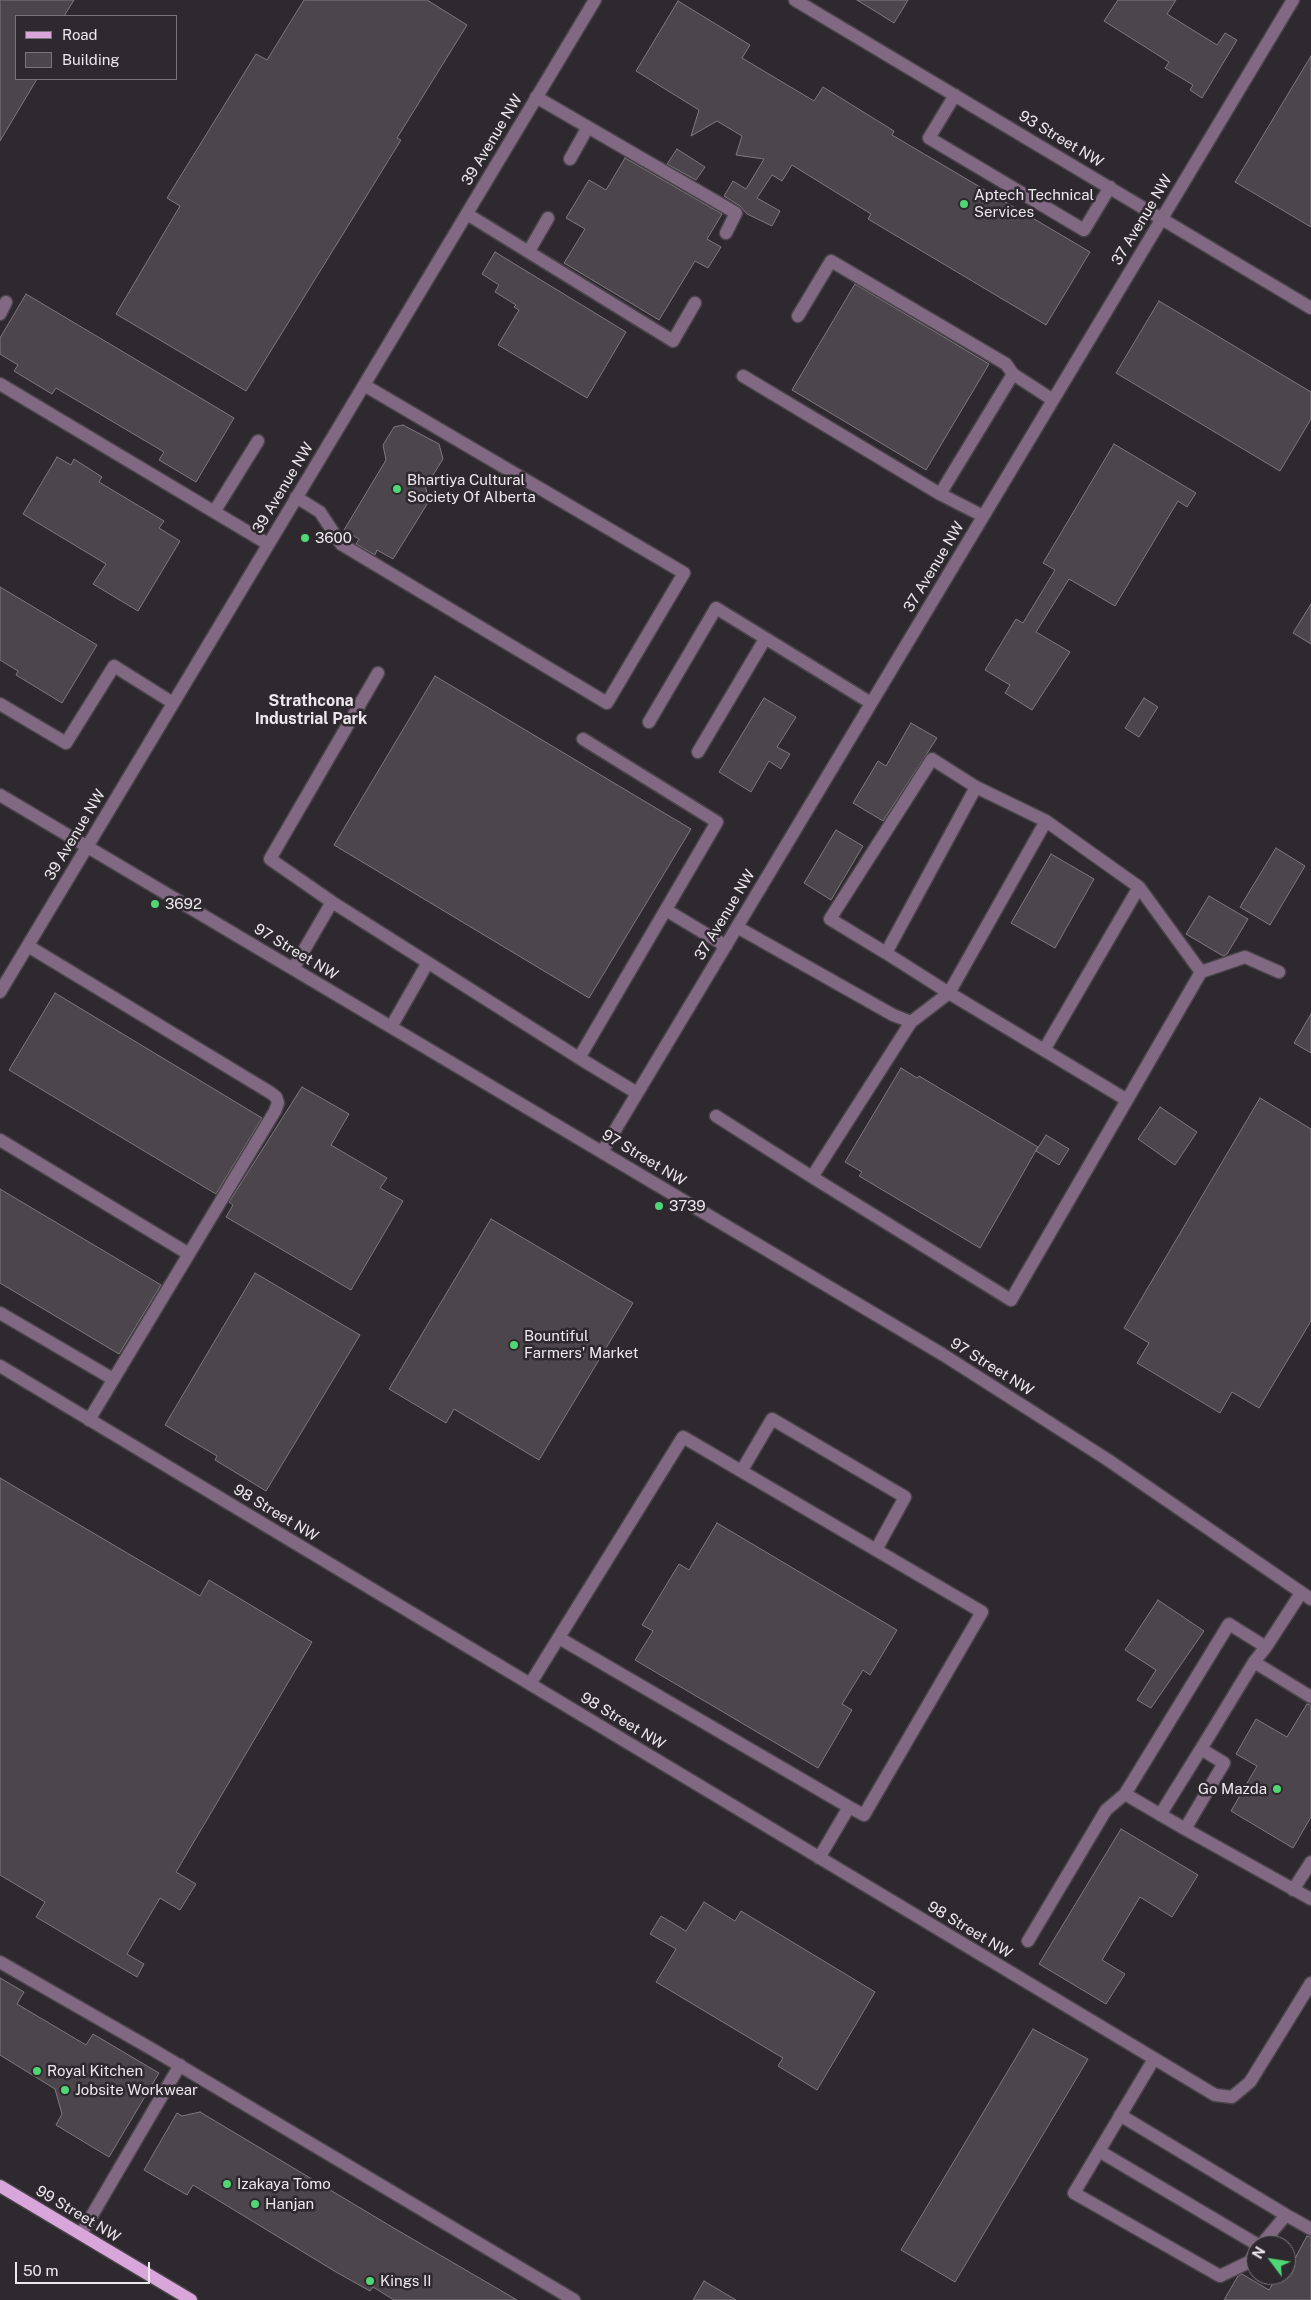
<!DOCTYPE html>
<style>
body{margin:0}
#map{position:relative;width:1311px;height:2300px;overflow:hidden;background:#2e292e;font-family:"Public Sans",sans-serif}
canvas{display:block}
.legend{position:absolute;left:15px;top:15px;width:162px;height:65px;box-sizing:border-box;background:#2e292e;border:1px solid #7a757a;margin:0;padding:6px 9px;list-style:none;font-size:15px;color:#ece8ec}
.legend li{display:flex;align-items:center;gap:10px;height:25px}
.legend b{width:25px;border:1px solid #7a757a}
.north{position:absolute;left:1246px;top:2235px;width:50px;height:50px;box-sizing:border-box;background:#2e292e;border:1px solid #7a757a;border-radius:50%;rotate:301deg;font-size:14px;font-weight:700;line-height:20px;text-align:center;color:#ece8ec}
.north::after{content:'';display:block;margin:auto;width:18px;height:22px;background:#4fd675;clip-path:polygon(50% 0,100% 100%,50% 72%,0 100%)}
.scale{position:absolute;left:15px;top:2262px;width:135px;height:22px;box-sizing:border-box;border:2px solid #ece8ec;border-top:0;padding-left:6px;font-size:15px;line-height:18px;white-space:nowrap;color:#ece8ec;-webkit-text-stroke:4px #2e292e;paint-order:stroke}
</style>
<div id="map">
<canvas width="1311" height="2300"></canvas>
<ul class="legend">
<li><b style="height:6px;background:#d9a6dc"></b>Road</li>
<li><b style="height:14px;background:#4c464c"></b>Building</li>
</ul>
<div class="north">N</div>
<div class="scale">50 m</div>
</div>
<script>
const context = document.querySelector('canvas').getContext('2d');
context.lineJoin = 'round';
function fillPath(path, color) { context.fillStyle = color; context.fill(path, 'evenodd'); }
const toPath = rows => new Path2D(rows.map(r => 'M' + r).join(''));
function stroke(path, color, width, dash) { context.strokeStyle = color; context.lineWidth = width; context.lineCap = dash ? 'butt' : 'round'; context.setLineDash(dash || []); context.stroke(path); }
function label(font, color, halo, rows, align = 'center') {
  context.font = font + ' "Public Sans",sans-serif'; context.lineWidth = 5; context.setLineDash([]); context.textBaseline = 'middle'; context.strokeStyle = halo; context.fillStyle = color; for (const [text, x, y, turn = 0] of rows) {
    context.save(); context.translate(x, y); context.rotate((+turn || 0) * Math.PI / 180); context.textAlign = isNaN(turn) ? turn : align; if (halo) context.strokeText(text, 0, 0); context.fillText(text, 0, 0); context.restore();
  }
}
const building = toPath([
 [0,0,74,0,64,16,16,16,16,79,37,79,0,141,0,0],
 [304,0,427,0,467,25,397,138,401,140,246,391,116,314,180,206,167,198,256,54,267,60,304,0],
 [857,0,908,0,894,23,857,0],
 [1118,0,1176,0,1167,14,1217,45,1225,33,1237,40,1202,98,1190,90,1193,85,1165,68,1169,62,1104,21,1118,0],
 [678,1,750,45,742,58,814,101,823,87,894,131,892,135,1090,252,1046,325,868,219,871,214,792,165,782,181,772,175,757,198,780,211,772,226,747,214,740,206,724,196,733,181,746,189,764,159,736,155,742,136,717,121,691,136,699,110,636,71,678,1],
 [1311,56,1311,227,1235,182,1311,56],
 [677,149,705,167,696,180,667,164,677,149],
 [625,158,722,214,707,239,721,247,708,268,695,261,659,320,564,263,585,229,566,218,589,180,606,190,625,158],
 [495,252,626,332,587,398,498,345,519,310,514,307,516,305,495,292,499,285,482,274,495,252],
 [855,284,989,364,926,470,792,390,855,284],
 [26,294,234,418,196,482,159,460,164,452,56,388,52,394,14,371,18,365,0,354,0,338,26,294],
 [1159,301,1311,392,1311,419,1280,471,1116,373,1159,301],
 [403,425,439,444,443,459,433,475,423,477,429,501,393,559,377,550,375,555,356,544,359,539,344,530,386,460,383,445,394,427,403,425],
 [1114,444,1196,493,1187,507,1178,501,1115,606,1069,579,1036,632,1070,652,1032,710,1005,693,1010,685,985,670,1016,619,1023,623,1055,570,1043,563,1114,444],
 [57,457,71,465,74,459,102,477,99,482,164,521,159,528,180,541,138,611,93,584,106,564,23,514,57,457],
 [0,587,97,645,62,703,16,675,18,671,0,660,0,587],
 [1311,604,1311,644,1293,633,1311,604],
 [435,676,691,829,589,998,334,845,435,676],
 [764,698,796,717,777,747,790,754,781,769,769,761,751,792,719,772,764,698],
 [1144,698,1158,707,1139,737,1125,728,1144,698],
 [911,723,937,738,883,821,853,803,878,761,886,766,911,723],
 [836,830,863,846,831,900,804,883,836,830],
 [1276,848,1305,866,1270,925,1240,907,1276,848],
 [1051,854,1094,879,1055,948,1011,923,1051,854],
 [1209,896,1248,919,1227,954,1223,956,1186,934,1209,896],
 [55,993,262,1118,216,1194,9,1070,55,993],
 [1311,1014,1311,1053,1294,1043,1311,1014],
 [901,1068,917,1078,919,1076,1038,1147,980,1248,859,1176,862,1172,845,1162,901,1068],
 [302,1087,349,1114,331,1145,387,1178,380,1188,403,1201,351,1290,226,1217,233,1205,229,1202,302,1087],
 [1260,1098,1311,1129,1311,1321,1259,1408,1232,1392,1220,1413,1137,1363,1149,1343,1124,1328,1260,1098],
 [1160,1107,1197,1132,1175,1165,1138,1139,1160,1107],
 [1046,1135,1069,1149,1059,1165,1036,1151,1046,1135],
 [0,1189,161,1285,119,1354,0,1283,0,1189],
 [491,1219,633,1303,539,1460,454,1409,446,1423,389,1389,491,1219],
 [255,1273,360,1335,266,1491,215,1460,217,1456,165,1425,255,1273],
 [0,1478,200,1596,209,1580,312,1642,176,1872,196,1884,180,1910,160,1898,127,1954,144,1964,137,1977,36,1917,45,1902,0,1875,0,1478],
 [717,1523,897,1630,870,1675,863,1670,842,1704,852,1710,818,1768,635,1660,653,1631,642,1625,679,1564,689,1570,717,1523],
 [1158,1600,1204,1631,1151,1708,1137,1700,1156,1670,1125,1650,1158,1600],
 [1307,1704,1311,1705,1311,1817,1293,1848,1231,1811,1257,1766,1236,1754,1256,1719,1287,1737,1307,1704],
 [1121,1829,1198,1875,1172,1917,1140,1897,1102,1960,1125,1974,1106,2004,1039,1964,1121,1829],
 [704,1902,735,1921,741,1911,875,1992,817,2090,778,2066,783,2058,656,1982,676,1949,650,1934,661,1916,686,1931,704,1902],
 [0,1978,24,1992,17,2004,86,2045,93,2034,159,2073,109,2157,56,2125,62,2114,55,2089,0,2055,0,1978],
 [1033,2029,1088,2059,955,2282,901,2250,1033,2029],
 [200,2112,392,2227,517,2300,394,2300,373,2287,370,2291,336,2272,193,2185,187,2195,144,2170,177,2113,182,2116,200,2112],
 [1307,2236,1311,2237,1311,2300,1224,2300,1238,2276,1242,2274,1269,2290,1278,2275,1286,2275,1307,2236],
 [704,2281,736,2300,693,2300,704,2281]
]);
fillPath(building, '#4c464c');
stroke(building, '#7f787f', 1);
const minor = toPath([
 [795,0,1311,308],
 [955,95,929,138,1084,230,1110,187],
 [536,97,736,213,726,233],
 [570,159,588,127],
 [467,214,673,341,695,303],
 [529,251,548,218],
 [0,314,6,302],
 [798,316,831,261,1006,364,1013,374],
 [743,376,940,494],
 [0,384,268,544],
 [296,497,320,512,341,544,607,703,684,573,364,385],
 [214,512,258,441],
 [983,516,940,494,1013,374,1053,400],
 [0,704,66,743,114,666,173,703],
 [649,722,716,608,871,703],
 [698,752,765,639],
 [976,787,886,953,830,919,932,759,976,787,1046,821,1139,887,1044,1050],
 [0,795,942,1354,1108,1460,1311,1599],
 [332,902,579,1058,717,822,583,739],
 [666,910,726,946],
 [737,927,893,1015,911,1022],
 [28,946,271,1093,276,1097,278,1103,275,1111,89,1420],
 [886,953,949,993,1046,821],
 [293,969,332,902,270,859,378,673],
 [1201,972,1245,957,1279,972],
 [0,992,595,0],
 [391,1027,427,964],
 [579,1058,637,1093],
 [1127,1100,1201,972,1139,887],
 [716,1116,812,1177,1011,1300,1127,1100,949,993,911,1022,812,1177],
 [0,1140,189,1254],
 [602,1152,1293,0],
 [0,1313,113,1379],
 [0,1366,1215,2095,1232,2097,1250,2082,1311,1983],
 [742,1470,772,1419,905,1497,877,1548],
 [559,1638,849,1807],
 [1266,1647,1229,1624,1125,1794,1185,1829,1224,1763,1201,1749,1254,1662,1266,1647,1301,1593],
 [1254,1662,1311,1697],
 [530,1684,683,1437,982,1612,864,1815,849,1807,819,1858],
 [1160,1815,1201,1749],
 [1185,1829,1311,1899],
 [1293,1890,1311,1862],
 [1028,1941,1106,1810,1125,1794],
 [0,1962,150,2048,574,2300],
 [1154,2059,1074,2193,1220,2276,1249,2262,1256,2253],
 [1120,2115,1286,2215],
 [1099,2151,1258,2245],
 [81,2234,180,2065],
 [1261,2245,1286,2215,1311,2229]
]);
const major = toPath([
 [0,2186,191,2300]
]);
stroke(minor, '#494449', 15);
stroke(major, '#494449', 15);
stroke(minor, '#826983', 12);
stroke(major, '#d9a6dc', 12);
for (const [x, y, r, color] of [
 [964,204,5,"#4fd675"],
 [397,489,5,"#4fd675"],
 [305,538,5,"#4fd675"],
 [155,904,5,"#4fd675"],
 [659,1206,5,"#4fd675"],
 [514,1345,5,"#4fd675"],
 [1277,1789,5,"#4fd675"],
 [37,2071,5,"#4fd675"],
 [65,2090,5,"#4fd675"],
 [227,2184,5,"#4fd675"],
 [255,2204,5,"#4fd675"],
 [370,2281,5,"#4fd675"]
]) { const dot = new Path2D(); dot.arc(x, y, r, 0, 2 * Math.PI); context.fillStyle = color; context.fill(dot); stroke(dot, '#2e292e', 2); }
label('15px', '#ece8ec', '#2e292e', [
 ["93 Street NW",1061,139,31],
 ["39 Avenue NW",492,140,-59],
 ["37 Avenue NW",1142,220,-59],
 ["39 Avenue NW",283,488,-59],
 ["37 Avenue NW",934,567,-59],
 ["39 Avenue NW",75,835,-59],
 ["37 Avenue NW",725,915,-59],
 ["97 Street NW",296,952,31],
 ["97 Street NW",644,1158,31],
 ["97 Street NW",992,1367,32],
 ["98 Street NW",276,1513,31],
 ["98 Street NW",623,1721,31],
 ["98 Street NW",970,1930,31],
 ["99 Street NW",78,2214,31]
]);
label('15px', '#ece8ec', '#2e292e', [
 ["Aptech Technical",974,195],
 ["Services",974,212],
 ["Bhartiya Cultural",407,480],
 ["Society Of Alberta",407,497],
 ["3600",315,538],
 ["3692",165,904],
 ["3739",669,1206],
 ["Bountiful",524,1336],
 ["Farmers' Market",524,1353],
 ["Go Mazda",1267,1789,"right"],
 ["Royal Kitchen",47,2071],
 ["Jobsite Workwear",75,2090],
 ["Izakaya Tomo",237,2184],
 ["Hanjan",265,2204],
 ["Kings II",380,2281]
], 'left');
label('bold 16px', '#ece8ec', '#2e292e', [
 ["Strathcona",311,701],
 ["Industrial Park",311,719]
]);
</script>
